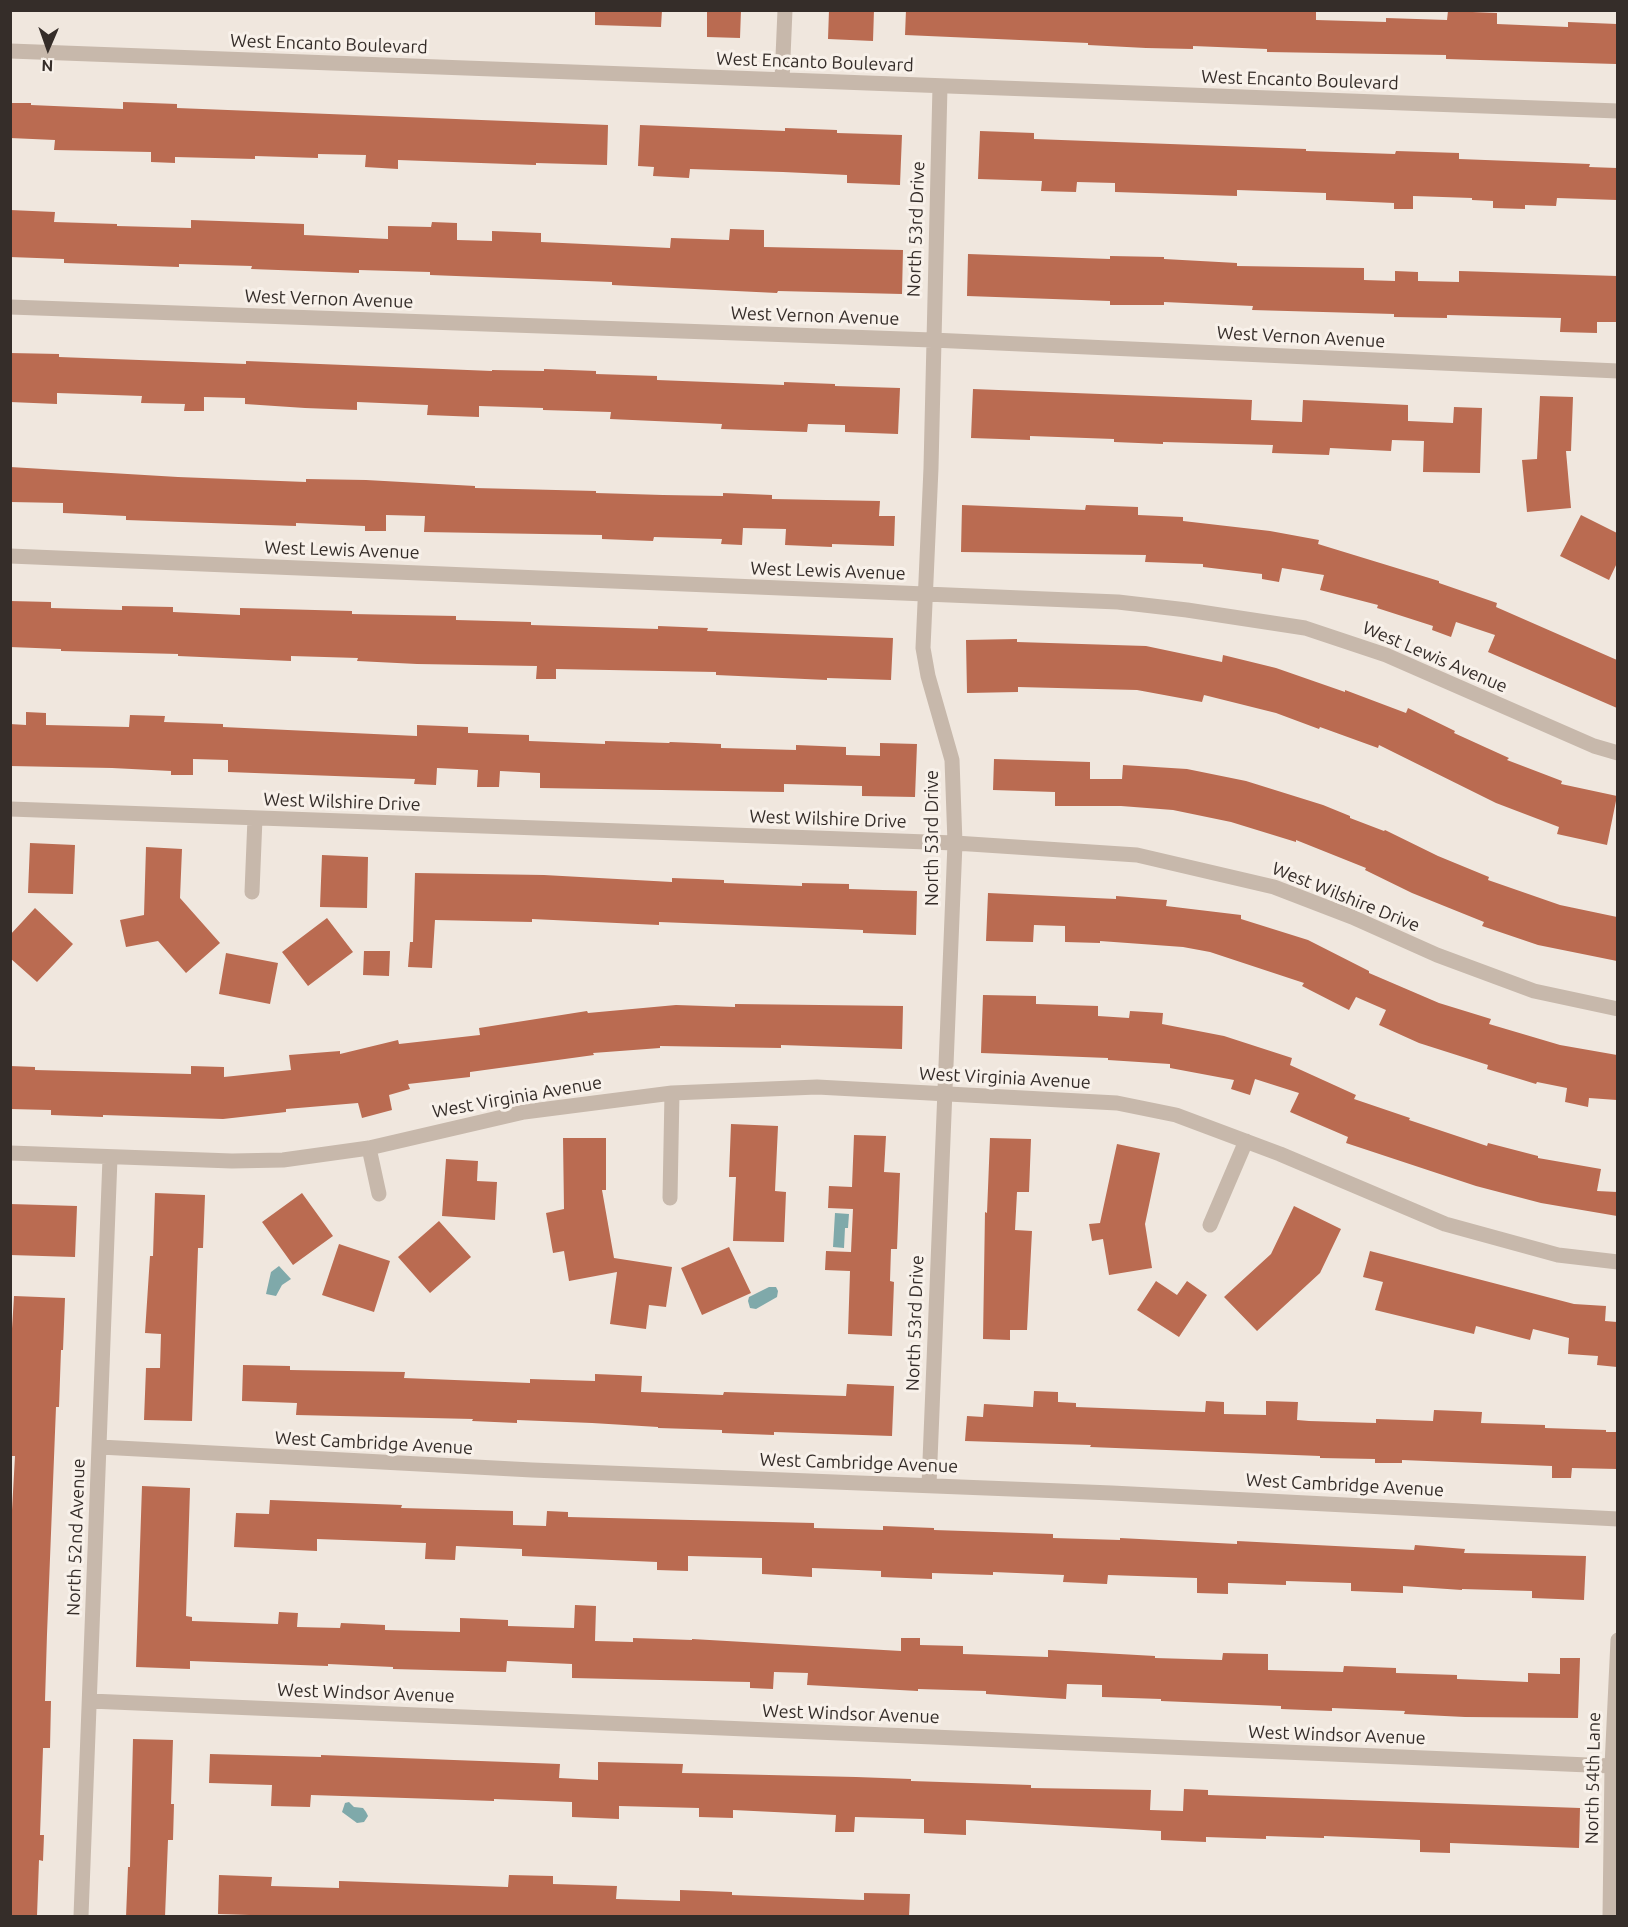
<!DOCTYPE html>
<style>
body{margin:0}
#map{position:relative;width:1628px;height:1927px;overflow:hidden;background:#f0e7de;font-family:Ubuntu,sans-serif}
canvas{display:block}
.frame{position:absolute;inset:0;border:12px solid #352d29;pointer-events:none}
.north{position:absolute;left:18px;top:18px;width:60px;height:60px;-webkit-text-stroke:4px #f8f1ea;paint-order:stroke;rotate:182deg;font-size:16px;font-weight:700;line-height:24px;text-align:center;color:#352d29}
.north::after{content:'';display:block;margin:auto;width:21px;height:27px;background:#352d29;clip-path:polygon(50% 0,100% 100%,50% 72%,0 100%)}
</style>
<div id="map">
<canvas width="1628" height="1927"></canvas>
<div class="frame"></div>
<div class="north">N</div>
</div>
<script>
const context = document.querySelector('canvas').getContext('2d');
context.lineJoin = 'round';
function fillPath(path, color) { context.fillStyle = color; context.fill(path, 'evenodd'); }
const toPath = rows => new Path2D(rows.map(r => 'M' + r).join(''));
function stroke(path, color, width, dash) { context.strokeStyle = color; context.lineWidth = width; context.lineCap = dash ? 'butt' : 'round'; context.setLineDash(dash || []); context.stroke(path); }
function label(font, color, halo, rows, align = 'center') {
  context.font = font + ' Ubuntu,sans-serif'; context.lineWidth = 6; context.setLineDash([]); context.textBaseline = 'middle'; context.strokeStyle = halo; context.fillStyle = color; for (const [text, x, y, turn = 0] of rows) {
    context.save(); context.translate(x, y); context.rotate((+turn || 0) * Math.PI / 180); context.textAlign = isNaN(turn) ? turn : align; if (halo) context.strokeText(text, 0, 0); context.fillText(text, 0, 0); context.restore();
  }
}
fillPath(toPath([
 [835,1213,849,1214,848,1228,845,1228,844,1248,833,1247],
 [279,1266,291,1279,282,1285,276,1296,266,1294,271,1272],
 [769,1287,776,1287,778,1291,777,1297,756,1309,750,1308,748,1301,749,1297],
 [349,1802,354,1807,363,1808,366,1812,368,1816,364,1822,357,1823,342,1812,345,1803]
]), '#7fa9aa');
fillPath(toPath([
 [595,10,662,10,661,27,595,25],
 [707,10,741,10,740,38,707,37],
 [829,10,874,10,873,41,828,39],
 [906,10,1316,10,1316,20,1386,22,1386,18,1447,20,1448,11,1497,13,1497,24,1568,27,1568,22,1617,24,1616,64,1446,59,1446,55,1267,52,1267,49,1193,46,1193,49,1146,48,1088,45,1088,43,905,35],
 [123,102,177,104,177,108,608,125,607,165,536,163,536,165,398,160,398,169,365,167,366,155,318,154,318,158,255,156,255,159,175,157,175,163,151,162,151,152,54,150,55,140,10,138,10,103,31,103,31,105,123,109],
 [640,125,785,131,785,128,837,130,837,133,902,135,900,185,847,183,847,175,783,172,690,169,689,178,653,176,654,167,638,166],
 [980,131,1034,133,1034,139,1306,149,1306,151,1395,154,1396,151,1459,153,1459,159,1590,164,1589,167,1617,168,1617,200,1557,198,1556,206,1525,205,1525,209,1493,208,1493,201,1472,200,1472,198,1413,196,1413,209,1394,209,1394,203,1326,200,1326,193,1237,190,1237,196,1115,192,1115,183,1077,182,1076,192,1041,191,1042,181,978,179],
 [10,210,55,212,54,222,117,224,117,226,191,228,191,220,304,224,304,235,388,239,388,226,431,227,432,222,457,223,457,240,492,241,492,231,541,233,541,242,670,248,671,238,729,240,730,229,764,230,764,247,903,250,902,294,778,291,777,293,612,285,612,282,430,275,430,272,359,270,359,273,251,269,252,266,179,264,179,267,64,263,64,259,10,257],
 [968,254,1110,259,1110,256,1164,257,1164,259,1237,263,1237,266,1364,268,1364,280,1395,281,1395,271,1418,272,1418,281,1459,282,1459,271,1617,276,1617,322,1597,322,1597,333,1560,332,1561,318,1447,315,1447,318,1394,317,1394,314,1252,310,1253,306,1164,302,1164,305,1110,305,1110,301,967,296],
 [10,353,59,354,59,357,246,364,246,361,492,371,492,370,544,371,544,369,596,371,596,374,657,376,657,380,784,385,784,382,835,384,835,386,900,388,898,434,845,432,845,425,808,424,807,432,721,429,722,424,610,419,611,412,543,410,543,408,479,406,479,417,427,415,428,405,357,402,357,410,305,408,245,404,245,398,204,397,204,411,184,411,185,404,141,403,142,396,57,393,57,404,10,402],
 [973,389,1252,400,1251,420,1302,422,1303,400,1408,405,1408,421,1453,423,1454,407,1482,408,1480,473,1423,472,1424,441,1392,440,1391,451,1330,448,1329,455,1272,453,1273,445,1163,442,1163,444,1114,442,1114,439,1030,436,1030,440,971,438],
 [1540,396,1573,397,1571,451,1566,451,1571,508,1527,512,1522,460,1537,459],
 [10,467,178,477,306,482,306,479,366,480,475,486,475,488,596,491,596,493,663,495,723,496,723,493,772,495,772,499,880,501,879,516,895,516,894,546,832,544,832,547,785,545,786,529,743,528,742,545,721,544,722,539,654,537,653,541,602,539,602,535,424,532,425,516,386,515,386,531,365,531,365,526,296,523,296,526,126,520,126,516,63,513,63,503,10,502],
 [962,505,1085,510,1086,505,1138,507,1138,515,1183,517,1183,521,1270,531,1319,540,1318,544,1439,581,1439,583,1497,603,1496,607,1617,660,1617,708,1488,652,1495,635,1456,622,1451,637,1432,630,1433,626,1377,608,1378,605,1320,590,1324,575,1282,568,1279,582,1262,579,1262,574,1203,567,1203,564,1145,562,1146,555,961,552],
 [1581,515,1617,533,1617,563,1609,580,1560,556],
 [10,601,51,602,51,608,122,610,122,606,173,607,173,612,240,615,240,608,352,611,352,614,456,616,456,620,531,622,531,625,658,629,658,626,708,628,707,631,893,638,891,680,827,678,827,680,716,675,716,672,556,669,556,679,536,679,537,666,417,664,357,661,358,658,291,656,291,661,178,656,178,654,61,651,61,649,10,647],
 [1017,639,1017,642,1146,646,1222,662,1223,655,1276,668,1345,692,1345,690,1406,713,1408,708,1455,731,1454,733,1509,758,1507,760,1562,781,1561,784,1617,796,1607,845,1557,834,1559,827,1496,803,1379,745,1378,748,1320,727,1319,729,1276,713,1204,695,1202,702,1137,690,1018,687,1018,692,967,693,966,640],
 [26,712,46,713,46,725,129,727,130,715,165,716,164,722,223,724,223,727,417,736,417,725,468,727,468,733,529,735,529,741,605,744,605,741,669,743,670,742,721,744,721,748,796,750,796,745,846,747,846,755,880,756,880,743,917,744,915,797,862,796,862,786,784,784,784,792,540,788,540,773,500,771,499,787,477,787,478,770,437,768,436,785,414,784,415,779,228,772,228,760,193,759,193,775,171,775,171,771,112,768,10,766,10,724,26,725],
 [994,759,1090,762,1090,779,1122,779,1123,765,1187,769,1246,781,1323,805,1350,816,1350,818,1384,831,1385,830,1438,856,1489,877,1488,880,1560,905,1617,917,1617,961,1538,945,1482,926,1484,922,1412,893,1365,870,1366,868,1296,840,1296,842,1231,822,1173,810,1121,806,1055,806,1055,792,993,790],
 [30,843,75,845,73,894,28,893],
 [146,847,182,849,180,898,220,943,186,973,158,941,126,947,120,920,144,915],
 [322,855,368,857,367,908,320,907],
 [415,873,544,875,672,882,672,878,724,880,724,883,802,886,802,883,849,884,849,889,917,891,916,935,863,933,863,930,659,922,659,925,532,919,532,922,435,920,432,968,408,967,410,942,413,942],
 [988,893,1116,899,1116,896,1167,900,1166,906,1241,915,1241,919,1308,940,1369,971,1369,973,1439,1003,1491,1019,1489,1024,1560,1045,1617,1055,1617,1100,1589,1098,1588,1107,1565,1102,1567,1088,1537,1082,1536,1084,1487,1069,1488,1065,1419,1043,1379,1025,1386,1010,1356,997,1349,1010,1302,986,1304,983,1210,952,1183,947,1100,941,1100,943,1065,942,1065,926,1034,925,1033,942,986,941],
 [35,908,73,944,37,982,10,958,10,935],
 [327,918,353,952,308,986,282,952],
 [364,951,390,951,389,976,363,975],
 [226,953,278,963,270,1004,219,994],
 [983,995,1036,996,1036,1004,1098,1006,1098,1016,1129,1018,1130,1011,1163,1013,1162,1024,1224,1036,1292,1058,1290,1065,1356,1095,1354,1099,1410,1118,1409,1120,1487,1146,1488,1143,1538,1156,1538,1158,1601,1169,1597,1191,1617,1192,1617,1216,1541,1203,1476,1186,1346,1143,1348,1137,1290,1112,1299,1093,1255,1079,1250,1095,1231,1089,1234,1080,1170,1068,1170,1064,1108,1060,1108,1058,981,1053],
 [735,1004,903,1006,902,1049,781,1045,781,1048,660,1046,660,1048,593,1053,594,1055,470,1072,470,1077,408,1084,410,1089,389,1095,392,1110,362,1118,358,1103,286,1109,286,1112,223,1119,103,1115,103,1117,51,1115,51,1110,10,1109,10,1066,35,1067,35,1070,191,1074,191,1066,224,1067,224,1077,291,1070,289,1055,340,1051,340,1054,398,1040,399,1044,480,1035,479,1028,587,1011,588,1013,676,1005,735,1007],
 [731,1124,778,1126,775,1191,786,1192,784,1242,733,1241,736,1177,729,1177],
 [854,1135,886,1136,884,1172,900,1173,897,1249,891,1249,890,1281,894,1282,892,1336,848,1334,850,1271,825,1270,826,1251,851,1252,853,1209,828,1208,829,1186,852,1187],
 [563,1138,606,1138,606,1190,602,1190,614,1258,672,1267,666,1307,649,1305,646,1329,610,1324,617,1272,569,1281,564,1251,553,1253,546,1213,564,1209],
 [990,1138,1031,1139,1029,1192,1017,1192,1015,1230,1032,1231,1027,1330,1010,1330,1010,1340,983,1339,985,1212,987,1213],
 [1117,1144,1160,1153,1145,1224,1152,1268,1109,1275,1103,1239,1092,1241,1089,1224,1100,1223],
 [446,1159,478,1161,477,1181,497,1182,495,1220,442,1216],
 [155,1193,205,1195,203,1248,198,1248,192,1421,144,1420,146,1368,160,1368,161,1334,145,1333,150,1256,153,1256],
 [302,1193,333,1236,293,1265,262,1222],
 [10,1204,77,1206,75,1257,10,1255],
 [1294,1206,1341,1229,1320,1273,1257,1331,1224,1297,1271,1254],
 [439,1221,471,1257,430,1293,398,1257],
 [339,1244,390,1261,374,1312,322,1295],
 [729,1247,751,1293,702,1315,681,1268],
 [1370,1251,1574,1304,1606,1306,1605,1321,1617,1322,1617,1367,1597,1365,1598,1356,1568,1354,1569,1338,1533,1329,1530,1340,1476,1326,1474,1334,1375,1310,1383,1282,1363,1277],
 [1156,1281,1177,1295,1187,1281,1207,1295,1179,1337,1137,1310],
 [14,1296,65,1298,63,1350,61,1350,59,1407,56,1407,47,1634,45,1701,51,1701,50,1748,43,1748,40,1835,44,1835,43,1861,39,1860,37,1916,10,1915,10,1546,15,1456,10,1456,10,1361],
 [243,1365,290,1366,290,1370,405,1372,404,1378,530,1383,530,1379,595,1381,595,1374,642,1376,641,1392,723,1395,724,1392,846,1396,847,1384,894,1386,892,1436,774,1432,774,1435,722,1433,722,1430,658,1428,658,1427,592,1423,517,1420,517,1423,472,1421,473,1419,296,1415,297,1403,242,1401],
 [1034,1391,1058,1392,1058,1402,1076,1403,1076,1407,1205,1412,1206,1401,1224,1402,1224,1414,1266,1415,1266,1401,1298,1402,1297,1420,1309,1421,1376,1423,1376,1419,1433,1421,1434,1410,1482,1412,1481,1423,1545,1425,1545,1428,1606,1430,1606,1432,1617,1432,1617,1469,1572,1468,1571,1478,1552,1478,1552,1466,1402,1460,1402,1463,1375,1463,1375,1459,1320,1458,1320,1456,1090,1447,1091,1445,965,1441,967,1416,983,1417,984,1404,1033,1407],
 [142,1486,190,1488,186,1616,192,1617,192,1621,278,1624,279,1612,298,1613,297,1627,340,1628,341,1623,385,1625,385,1630,460,1632,460,1618,508,1620,508,1626,574,1628,575,1605,596,1606,595,1641,633,1642,633,1638,692,1640,692,1639,901,1651,901,1638,920,1638,920,1645,963,1646,963,1654,1048,1657,1048,1650,1155,1656,1155,1658,1222,1660,1223,1653,1268,1654,1268,1670,1343,1672,1344,1666,1396,1668,1396,1673,1457,1675,1457,1679,1528,1682,1528,1673,1560,1674,1560,1658,1580,1658,1578,1718,1465,1717,1404,1714,1405,1711,1332,1708,1332,1711,1281,1709,1281,1706,1161,1701,1161,1699,1102,1697,1102,1685,1067,1684,1066,1699,986,1694,986,1691,918,1689,918,1691,807,1685,808,1673,774,1672,773,1689,750,1688,750,1682,572,1678,572,1664,507,1661,506,1672,393,1669,393,1667,328,1664,328,1666,190,1661,190,1669,136,1667],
 [270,1500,402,1505,401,1508,513,1511,513,1525,546,1526,547,1511,568,1512,568,1517,814,1523,814,1528,883,1530,883,1526,934,1528,934,1530,1053,1534,1053,1538,1120,1540,1120,1538,1237,1544,1237,1541,1414,1550,1415,1545,1465,1549,1464,1553,1586,1556,1584,1600,1532,1598,1532,1591,1462,1589,1462,1590,1403,1586,1403,1593,1351,1591,1351,1583,1286,1581,1286,1585,1228,1583,1228,1594,1197,1593,1197,1578,1108,1575,1107,1584,1063,1582,1064,1575,993,1572,993,1575,932,1573,932,1579,881,1577,881,1571,812,1568,812,1577,762,1574,762,1558,688,1556,688,1571,657,1570,657,1562,522,1556,522,1549,456,1546,455,1560,425,1559,426,1543,317,1539,317,1551,234,1547,236,1513,269,1514],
 [133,1739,173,1740,171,1804,174,1804,173,1840,168,1840,165,1917,126,1917,128,1867,130,1867],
 [210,1754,321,1757,321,1755,560,1764,559,1778,598,1780,598,1762,683,1764,682,1773,856,1777,911,1779,911,1781,1031,1785,1031,1788,1151,1790,1150,1810,1183,1811,1184,1789,1208,1790,1208,1795,1580,1808,1579,1848,1450,1843,1450,1853,1420,1852,1420,1840,1324,1836,1324,1838,1266,1836,1266,1839,1206,1837,1206,1842,1161,1840,1161,1831,966,1820,966,1835,924,1833,924,1819,855,1817,854,1832,835,1832,836,1815,733,1810,733,1818,699,1817,699,1808,619,1806,619,1819,572,1817,572,1802,494,1799,494,1801,437,1799,311,1795,310,1807,271,1806,272,1785,209,1783],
 [219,1875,272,1877,271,1886,339,1888,339,1881,508,1887,509,1875,553,1876,553,1884,617,1886,616,1899,680,1901,680,1890,732,1892,732,1895,864,1900,864,1893,910,1894,909,1917,312,1917,218,1914]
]), '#ba6b51');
stroke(toPath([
 [10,51,1618,111],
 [782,80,785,10],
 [10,307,932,340,1618,371],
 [10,556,1118,602,1187,610,1305,628,1386,655,1594,746,1618,753],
 [10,809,955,843,1137,855,1274,887,1352,917,1437,955,1534,991,1618,1009],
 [252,892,255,818],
 [369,1148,379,1194],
 [10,1153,232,1161,283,1160,369,1148,524,1112,672,1093,817,1087,1117,1103,1176,1115,1280,1154,1445,1224,1558,1255,1618,1262],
 [670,1198,672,1093],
 [1210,1225,1246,1141],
 [100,1447,532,1470,1112,1493,1618,1519],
 [929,1485,955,843,952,760,928,676,923,648,931,468,940,86],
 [90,1701,1612,1766],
 [81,1916,110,1158],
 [1610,1916,1612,1766,1618,1640]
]), '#c7b8ab', 15);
label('18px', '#352d29', '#f8f1ea', [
 ["West Encanto Boulevard",329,44,2],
 ["West Encanto Boulevard",815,62,2],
 ["West Encanto Boulevard",1300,80,2],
 ["North 53rd Drive",916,229,-88],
 ["West Vernon Avenue",329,299,2],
 ["West Vernon Avenue",815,316,2],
 ["West Vernon Avenue",1301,337,3],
 ["West Lewis Avenue",342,550,2],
 ["West Lewis Avenue",828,571,2],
 ["West Lewis Avenue",1435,657,23],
 ["West Wilshire Drive",342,802,2],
 ["West Wilshire Drive",828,819,2],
 ["North 53rd Drive",932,838,-90],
 ["West Wilshire Drive",1346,897,22],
 ["West Virginia Avenue",1005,1078,3],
 ["West Virginia Avenue",517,1097,-10],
 ["North 53rd Drive",915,1323,-88],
 ["West Cambridge Avenue",374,1443,3],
 ["West Cambridge Avenue",859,1463,2],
 ["West Cambridge Avenue",1345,1485,3],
 ["North 52nd Avenue",76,1537,-88],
 ["West Windsor Avenue",366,1693,2],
 ["West Windsor Avenue",851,1714,2],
 ["West Windsor Avenue",1337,1735,2],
 ["North 54th Lane",1593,1778,-89]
]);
</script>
